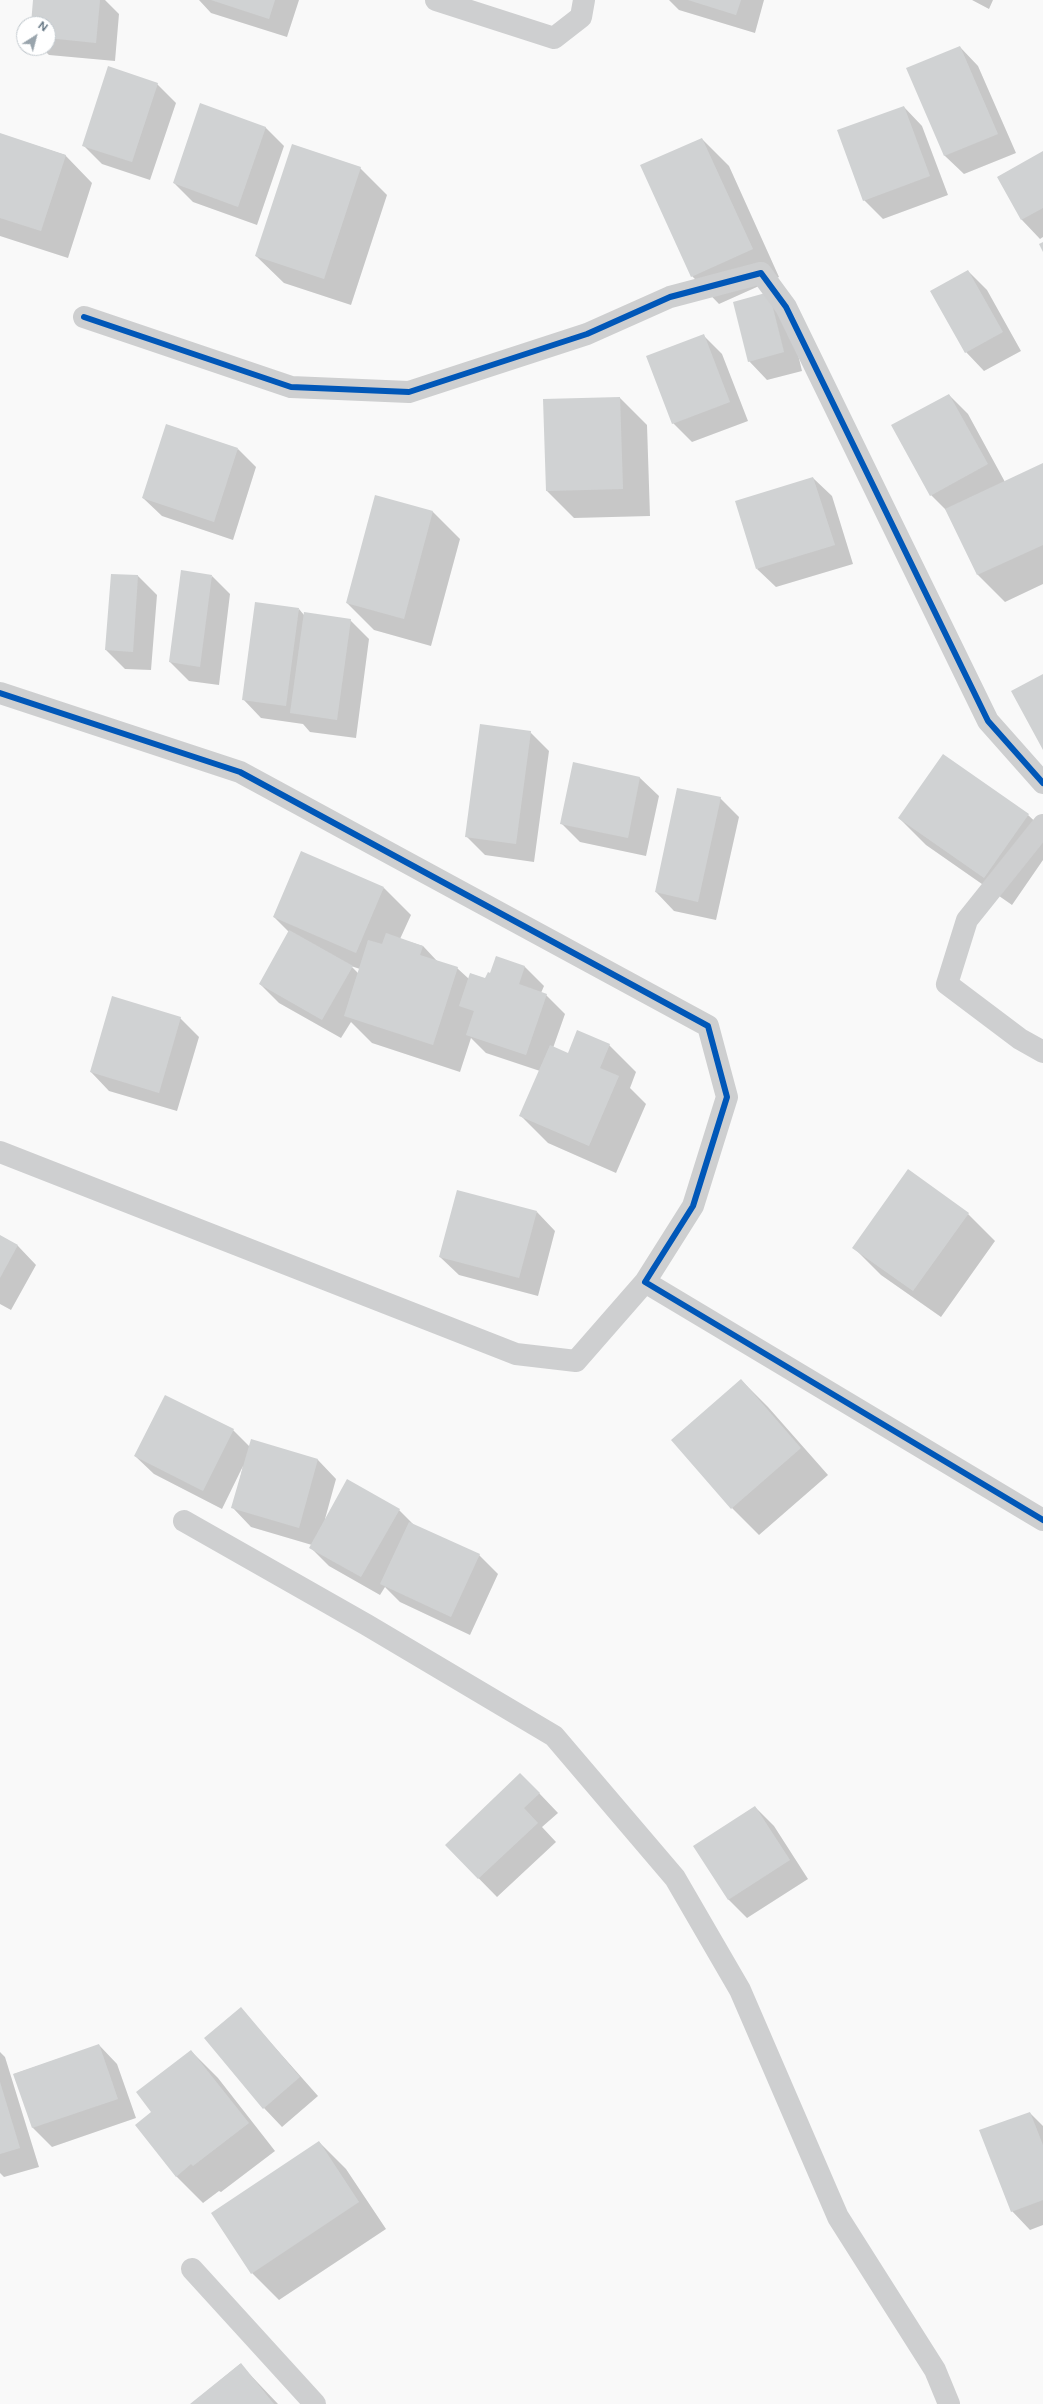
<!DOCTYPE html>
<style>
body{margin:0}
#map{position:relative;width:1043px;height:2404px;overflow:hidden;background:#f9f9f9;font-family:Figtree,sans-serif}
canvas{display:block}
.north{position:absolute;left:16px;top:16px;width:40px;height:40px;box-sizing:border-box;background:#fff;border:1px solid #c1c8cd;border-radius:50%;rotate:36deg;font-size:11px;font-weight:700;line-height:16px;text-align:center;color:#657683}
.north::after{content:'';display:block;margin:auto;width:14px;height:18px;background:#99a4ac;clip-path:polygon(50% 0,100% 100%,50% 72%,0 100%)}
</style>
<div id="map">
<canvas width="1043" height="2404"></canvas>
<div class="north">N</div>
</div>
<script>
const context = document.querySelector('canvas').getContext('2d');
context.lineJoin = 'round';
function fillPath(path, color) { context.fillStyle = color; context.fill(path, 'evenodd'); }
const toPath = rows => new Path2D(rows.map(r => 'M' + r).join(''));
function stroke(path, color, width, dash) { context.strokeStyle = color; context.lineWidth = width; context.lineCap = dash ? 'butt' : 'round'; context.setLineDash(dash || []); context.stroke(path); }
fillPath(toPath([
 [34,0,105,0,119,14,115,61,49,55,42,48,48,48,48,24,32,24],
 [199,0,299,0,287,37,211,13],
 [669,0,764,0,755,33,679,10],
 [972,0,993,0,989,9],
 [960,47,978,66,1016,153,964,174,945,156,908,68],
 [157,84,176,103,150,180,102,164,83,145],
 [904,107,922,126,948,195,883,219,864,200],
 [265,127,284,146,257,225,193,202,174,183],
 [0,134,65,155,92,183,68,258,0,236],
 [702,139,729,166,779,277,719,304,692,276],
 [1043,152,1043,237,1040,239,1022,220,998,177],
 [360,168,387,195,351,305,284,283,256,256],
 [968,271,987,290,1021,351,984,371,966,352],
 [769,294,788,312,802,371,767,380,749,361],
 [703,335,722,354,748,421,692,442,673,423],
 [949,395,968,414,1005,482,1043,464,1043,584,1005,602,978,575,948,512,931,495],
 [620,398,647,425,650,516,574,518,547,491],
 [238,449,256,467,233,540,162,516,143,498],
 [813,478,832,496,853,564,776,587,757,569],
 [376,496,433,512,460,539,431,646,374,630,347,603],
 [112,575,138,576,157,595,151,670,125,669,106,650],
 [212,576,230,594,219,685,189,681,170,662],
 [299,609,304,615,350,620,369,639,356,738,310,732,303,724,261,718,243,699],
 [530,732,549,751,534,862,485,855,466,836],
 [943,755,1028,815,1043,829,1043,860,1012,905,926,845,899,818],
 [574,763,640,778,659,796,646,856,580,842,562,824],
 [720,798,739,817,716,920,674,911,656,892],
 [384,888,411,915,400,939,423,946,438,962,457,968,469,979,486,980,491,975,496,957,525,967,544,986,541,993,546,995,565,1014,553,1048,568,1054,609,1045,636,1072,630,1088,646,1104,616,1173,548,1143,521,1116,540,1071,486,1053,471,1038,460,1072,372,1043,351,1022,341,1038,279,1003,260,984,289,932,274,917],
 [351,966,360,969,358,973],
 [180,1018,199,1037,177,1111,109,1091,91,1072],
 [537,1212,555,1231,538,1296,459,1275,440,1257],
 [968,1214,995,1241,941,1317,881,1275,854,1248],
 [0,1236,18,1246,36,1265,11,1310,0,1304],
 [741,1380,768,1407,828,1475,759,1535,732,1508],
 [233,1430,250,1447,318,1460,336,1479,325,1519,399,1510,415,1526,479,1555,498,1574,470,1635,400,1602,385,1587,380,1595,329,1566,310,1547,312,1545,251,1527,233,1508,243,1466,222,1509,154,1474,135,1456],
 [539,1793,558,1813,542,1827,556,1842,497,1897,446,1845],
 [755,1807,774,1826,808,1879,747,1918,728,1899],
 [241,2009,318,2096,282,2127,264,2108],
 [99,2045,117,2064,136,2118,52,2147,33,2128,14,2074],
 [191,2051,218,2078,275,2151,221,2192,219,2191,203,2203,176,2176,152,2112],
 [0,2052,5,2057,39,2167,4,2177,0,2173],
 [1030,2113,1043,2126,1043,2225,1030,2230,1012,2211],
 [319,2142,346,2169,386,2229,279,2300,252,2273],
 [240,2364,278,2404,191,2404]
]), '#0003');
fillPath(toPath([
 [33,0,100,0,96,43,48,38,48,24,31,24],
 [211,0,275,0,269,19],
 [688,0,741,0,736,15],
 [960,46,998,134,944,156,906,68],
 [108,66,158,83,132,162,82,146],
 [200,103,266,127,238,207,173,183],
 [904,106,930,176,863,201,837,130],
 [0,133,66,155,41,231,0,218],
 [702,138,753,249,691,277,640,165],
 [292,144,361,167,324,279,255,256],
 [1043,151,1043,208,1021,220,997,177],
 [1043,242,1043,252,1039,244],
 [968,270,1003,332,965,353,930,291],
 [769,292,784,352,748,362,733,302],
 [704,334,730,402,672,424,646,356],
 [949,394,988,464,930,496,891,425],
 [620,397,623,489,546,491,543,399],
 [166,424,238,448,214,522,142,498],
 [1043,463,1043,545,977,575,945,509],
 [813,477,835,545,756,569,735,501],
 [375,495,433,511,404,619,346,603],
 [181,570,212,575,200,667,169,662],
 [111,574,138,575,133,652,105,650],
 [255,602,299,608,286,706,242,700],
 [304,612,351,619,337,720,290,713],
 [1043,674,1043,750,1011,691],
 [480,724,531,731,516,844,465,837],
 [943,754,1029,814,984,878,898,818],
 [573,762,640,777,628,838,560,824],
 [677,788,721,797,698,902,655,892],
 [301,851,384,887,356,953,273,917],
 [289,930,353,966,322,1020,259,984],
 [386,933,423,946,420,955,458,967,433,1045,344,1016,368,940,382,944],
 [496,956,525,966,519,984,547,994,526,1055,466,1035,474,1011,459,1006,470,973,485,978,488,972,490,973],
 [112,996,181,1017,159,1093,90,1072],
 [577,1030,610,1044,600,1068,619,1076,589,1146,519,1116,550,1045,568,1053],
 [908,1169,969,1213,913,1291,852,1248],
 [457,1190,537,1211,519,1278,439,1257],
 [0,1235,18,1245,0,1278],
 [741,1379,801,1448,731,1509,671,1440],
 [165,1395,234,1429,203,1491,134,1456],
 [251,1439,318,1459,299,1528,231,1508],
 [347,1479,400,1509,361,1577,309,1548],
 [409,1522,480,1554,451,1617,380,1584],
 [520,1773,540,1793,524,1808,538,1823,478,1879,445,1845],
 [755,1806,790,1860,728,1900,693,1846],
 [241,2007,300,2077,263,2109,204,2038],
 [99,2044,118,2099,32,2128,13,2074],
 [191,2050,249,2123,193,2166,191,2164,176,2177,135,2125,151,2112,136,2092],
 [0,2082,20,2148,0,2154],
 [1030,2112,1043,2145,1043,2200,1011,2212,979,2130],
 [319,2141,359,2202,251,2274,211,2213],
 [241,2363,274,2404,190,2404]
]), '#d0d2d3');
stroke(toPath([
 [436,0,554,38,581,17,584,0],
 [84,317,291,387,409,392,587,334,670,297,761,273,786,307,988,721,1043,783],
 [0,693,240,772,708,1026,727,1097,693,1206,645,1282,1043,1520],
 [1043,825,967,920,947,984,1020,1039,1043,1052],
 [0,1152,516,1354,576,1361,645,1282],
 [184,1521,367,1625,554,1736,675,1878,740,1990,838,2217,935,2370,949,2404],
 [192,2269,315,2404]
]), '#cecfd0', 22);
stroke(toPath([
 [84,317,291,387,409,392,587,334,670,297,761,273,786,307,988,721,1043,783],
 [0,693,240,772,708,1026,727,1097,693,1206,645,1282,1043,1520]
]), '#0057b8', 6);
</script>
